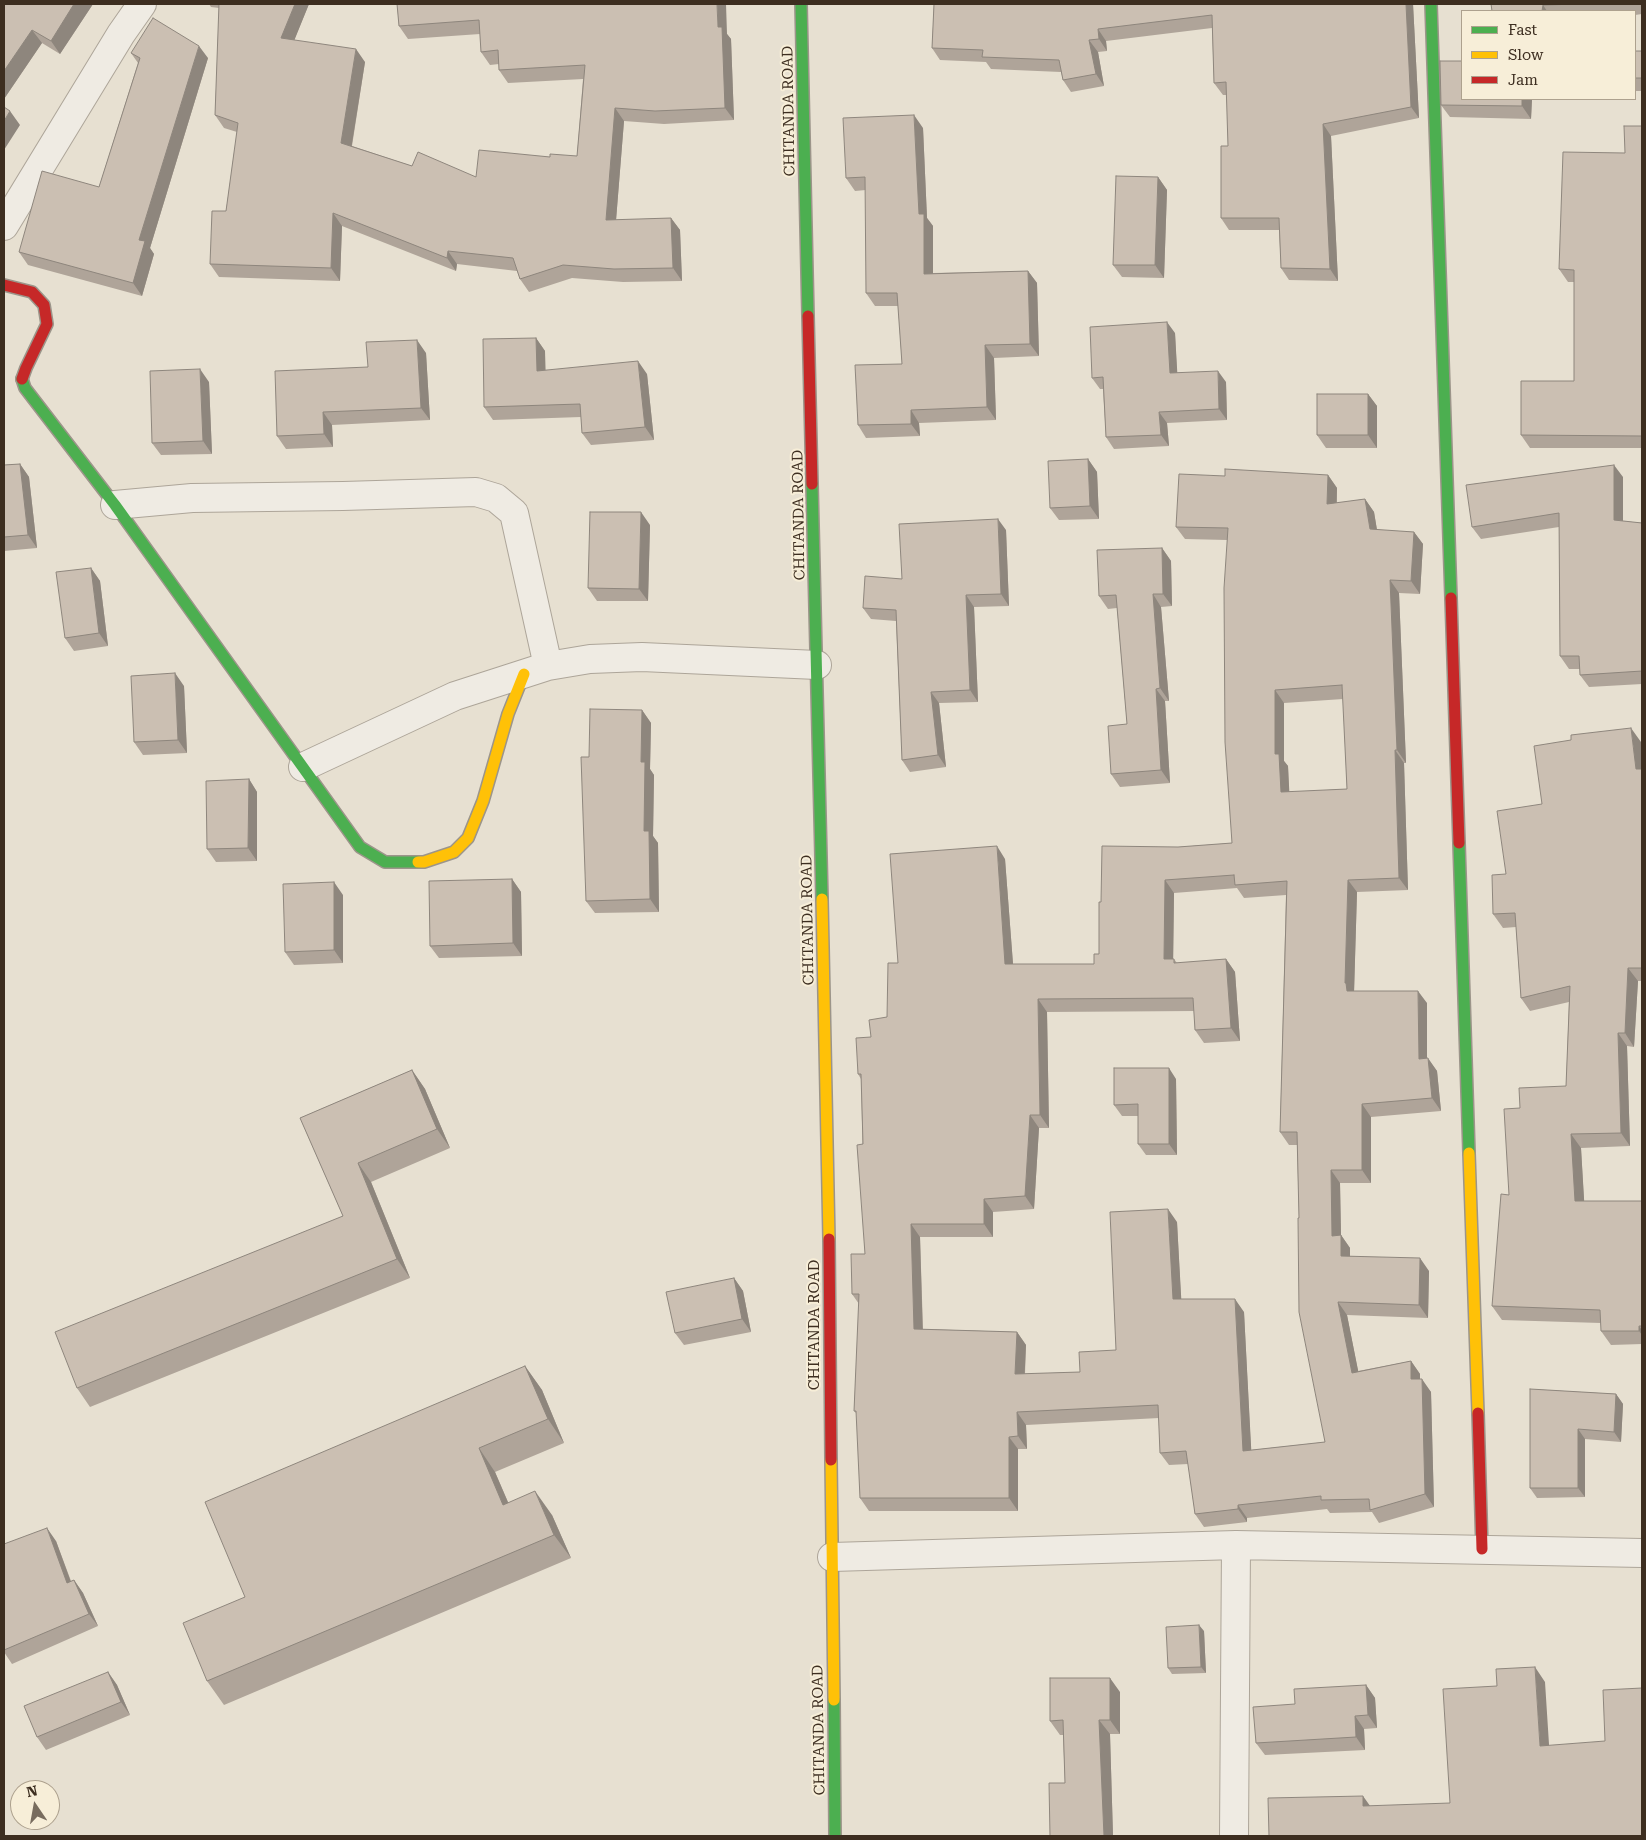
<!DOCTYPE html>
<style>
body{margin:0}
#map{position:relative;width:1646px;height:1840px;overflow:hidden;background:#e7e0d1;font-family:"Roboto Serif",serif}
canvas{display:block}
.frame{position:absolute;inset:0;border:5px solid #3d2e20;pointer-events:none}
.legend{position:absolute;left:1461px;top:10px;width:175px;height:90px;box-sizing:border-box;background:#f7eed8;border:1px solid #ada18e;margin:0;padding:6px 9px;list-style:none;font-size:15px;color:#3d2e20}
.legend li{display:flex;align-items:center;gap:10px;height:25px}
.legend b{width:25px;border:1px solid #ada18e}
.north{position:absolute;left:10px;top:1780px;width:50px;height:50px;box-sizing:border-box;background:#f7eed8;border:1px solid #ada18e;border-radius:50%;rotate:348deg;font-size:14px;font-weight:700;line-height:20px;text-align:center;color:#3d2e20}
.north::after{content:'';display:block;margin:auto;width:18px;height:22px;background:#786c5e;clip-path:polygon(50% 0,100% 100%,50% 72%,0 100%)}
</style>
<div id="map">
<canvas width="1646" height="1840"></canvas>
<div class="frame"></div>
<ul class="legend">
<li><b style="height:6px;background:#4caf50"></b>Fast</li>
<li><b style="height:6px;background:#ffc107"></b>Slow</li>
<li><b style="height:6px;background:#c62828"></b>Jam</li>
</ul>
<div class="north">N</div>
</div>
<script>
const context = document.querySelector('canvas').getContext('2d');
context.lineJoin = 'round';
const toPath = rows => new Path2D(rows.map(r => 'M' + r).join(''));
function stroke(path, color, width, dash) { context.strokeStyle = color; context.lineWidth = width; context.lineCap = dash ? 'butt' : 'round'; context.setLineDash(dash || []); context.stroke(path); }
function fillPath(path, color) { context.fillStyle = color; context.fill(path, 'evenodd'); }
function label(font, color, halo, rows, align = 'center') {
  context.font = font + ' "Roboto Serif",serif'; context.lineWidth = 4; context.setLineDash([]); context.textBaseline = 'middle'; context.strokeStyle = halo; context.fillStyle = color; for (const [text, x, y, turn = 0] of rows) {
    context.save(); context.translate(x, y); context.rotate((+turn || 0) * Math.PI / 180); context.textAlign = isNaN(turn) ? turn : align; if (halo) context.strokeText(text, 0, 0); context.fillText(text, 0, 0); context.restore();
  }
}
const street = toPath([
 [4,226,121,34,142,4],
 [115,505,192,498,343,496,476,492,496,498,514,513,548,666],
 [303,767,455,696,548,666,590,659,642,657,817,665],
 [832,1557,1236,1545,1642,1553],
 [1234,1836,1236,1545]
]);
const fast = toPath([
 [801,4,808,316],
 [1431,4,1451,598],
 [22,379,25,388,115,505,360,847,385,862,418,862],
 [812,484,822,899],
 [1459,843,1469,1153],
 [834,1700,835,1836]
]);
const slow = toPath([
 [418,862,424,862,454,852,468,838,483,801,508,714,524,674],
 [822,899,829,1239],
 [1469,1153,1478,1413],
 [831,1460,834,1700]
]);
const jam = toPath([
 [4,285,32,292,44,305,47,324,26,368,22,379],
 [808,316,812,484],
 [1451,598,1459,843],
 [829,1239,831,1460],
 [1478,1413,1482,1549]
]);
stroke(street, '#ada599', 30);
stroke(fast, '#9c958a', 14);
stroke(slow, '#9c958a', 14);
stroke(jam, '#9c958a', 14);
stroke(street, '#efebe3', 28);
stroke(fast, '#4caf50', 11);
stroke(slow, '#ffc107', 11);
stroke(jam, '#c62828', 11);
fillPath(toPath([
 [4,4,93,4,60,54,42,43,4,99],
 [209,4,309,4,294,40,365,62,352,146,412,166,476,177,550,157,577,156,583,79,508,83,499,70,499,64,490,65,481,52,480,34,408,39,399,26,397,4,727,34,731,39,734,120,664,124,624,121,616,220,671,218,680,230,682,281,623,282,572,278,529,292,520,279,517,271,457,264,456,271,342,226,340,281,219,277,210,264,226,211,237,132,224,128,215,115,219,8,211,7],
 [934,4,1413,4,1419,118,1331,136,1338,281,1289,280,1281,268,1279,230,1229,230,1221,218,1228,146,1227,95,1223,95,1214,83,1212,28,1106,41,1107,51,1098,52,1104,86,1071,92,1063,80,1061,72,991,69,986,62,940,60,932,48],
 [1491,4,1642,4,1642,14,1635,15,1635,11,1492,11],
 [1635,51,1642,51,1642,91,1635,91],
 [131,53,208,58,150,248,154,254,142,296,28,265,19,252,99,187,138,63],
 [1462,99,1532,99,1531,119,1450,117,1441,105],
 [1642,126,1642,448,1530,448,1521,435,1574,381,1574,282,1568,282,1559,269,1625,153],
 [923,128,927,218,933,226,933,273,1028,271,1037,283,1039,356,994,358,996,420,919,423,920,436,866,438,858,425,902,364,898,306,875,306,866,293,866,190,855,191,846,178],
 [1158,177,1167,190,1164,278,1122,277,1113,265],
 [1175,333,1177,373,1226,382,1227,420,1167,423,1169,446,1114,449,1106,437,1103,389,1100,389,1092,378],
 [536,338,545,351,545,370,647,374,654,440,591,445,582,433,581,417,493,420,484,407],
 [426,353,430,420,332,425,333,447,286,449,277,436,368,367],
 [209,382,212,454,161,455,152,443],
 [1368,394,1377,406,1377,448,1326,448,1317,435],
 [1088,459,1097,472,1099,519,1059,520,1050,508],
 [20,464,29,477,37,548,4,551,4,465],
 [1328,475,1337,488,1337,503,1365,499,1374,512,1377,530,1414,532,1423,544,1420,594,1399,593,1406,763,1404,763,1408,890,1357,892,1354,991,1427,1003,1427,1058,1437,1071,1441,1111,1371,1117,1371,1183,1340,1183,1341,1235,1350,1248,1350,1256,1429,1271,1428,1318,1347,1315,1358,1371,1411,1361,1420,1374,1420,1379,1431,1392,1434,1507,1379,1523,1372,1512,1330,1513,1327,1509,1247,1518,1247,1522,1204,1527,1195,1514,1188,1464,1169,1465,1160,1453,1159,1418,1026,1425,1027,1449,1018,1449,1018,1511,869,1511,860,1498,857,1414,854,1411,859,1304,852,1294,865,1254,861,1079,858,1074,871,1037,887,1017,898,963,1005,859,1013,964,1094,964,1099,954,1101,902,1178,847,1232,843,1227,540,1185,539,1176,527,1225,476],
 [1343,699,1347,789,1289,792,1288,766,1284,761,1284,703],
 [1237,888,1244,898,1286,895,1280,1132,1289,1145,1297,1145,1299,1218,1325,1442,1251,1450,1244,1312,1181,1299,1177,1222,1116,1350,1080,1372,1025,1374,1026,1345,1017,1332,923,1329,920,1237,993,1237,993,1212,1034,1209,1039,1128,1049,1128,1047,1012,1194,1011,1195,1030,1204,1043,1240,1041,1235,972,1226,959,1177,963,1174,959,1173,959,1174,893],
 [1623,477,1623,521,1642,523,1642,684,1589,687,1580,675,1580,669,1569,669,1560,656,1559,527,1481,539,1472,527],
 [650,525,648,601,597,601,588,588],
 [1006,530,1009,606,974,607,978,702,939,703,946,767,910,772,902,760,896,621,871,619,863,608,902,579],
 [1162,548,1171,561,1172,606,1161,607,1169,701,1165,701,1170,783,1120,787,1111,774,1127,724,1117,608,1108,609,1099,596],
 [91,568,100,581,108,646,74,651,65,638],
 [184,686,187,753,143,755,134,742],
 [642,710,651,723,650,769,654,775,653,836,658,843,659,912,595,913,586,901,589,757],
 [1641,742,1642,754,1642,981,1638,981,1634,1047,1627,1046,1630,1146,1581,1148,1584,1201,1642,1201,1642,1344,1611,1345,1601,1331,1601,1323,1502,1320,1492,1306,1509,1195,1520,1108,1566,1086,1569,1002,1530,1011,1521,998,1516,927,1503,928,1493,914,1506,874],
 [249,779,257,792,257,861,216,862,207,849],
 [512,879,521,892,522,956,439,958,430,946],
 [343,895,343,963,294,965,285,952],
 [412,1070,425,1089,450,1148,371,1182,410,1278,90,1407,77,1388,343,1216,300,1118],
 [1176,1079,1177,1155,1146,1155,1138,1144,1138,1116,1122,1116,1114,1105],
 [734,1278,743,1291,751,1332,684,1345,675,1333],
 [525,1366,542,1390,564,1443,495,1472,508,1502,552,1515,571,1558,224,1705,207,1681,245,1597],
 [1530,1389,1616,1394,1623,1404,1621,1442,1585,1439,1585,1497,1537,1498,1530,1488],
 [56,1541,71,1581,74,1580,83,1593,98,1626,12,1664,4,1652,4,1544],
 [1204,1631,1206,1673,1172,1674,1168,1668],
 [108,1672,117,1685,130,1715,46,1750,37,1737],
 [1366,1685,1375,1698,1377,1728,1364,1729,1365,1750,1265,1755,1256,1743,1295,1704],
 [1120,1692,1120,1734,1110,1734,1113,1836,1050,1836,1065,1783,1063,1735,1060,1735,1050,1721]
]), '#afa499');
fillPath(toPath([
 [74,4,93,4,60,54,51,41],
 [295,4,309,4,290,51,281,38],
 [717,4,726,4,727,34,731,39,734,120,725,108,718,27],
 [1406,4,1413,4,1419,118,1411,107],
 [1543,5,1547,11,1542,11],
 [1098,29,1106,41,1107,51,1099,39],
 [32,30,42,43,4,99,4,71],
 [1089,40,1098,52,1104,86,1096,74],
 [199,46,208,58,150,248,154,254,142,296,133,283,139,240],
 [356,49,365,62,350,156,341,143],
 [1522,99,1532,99,1531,119,1522,106],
 [615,108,624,121,615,233,606,220],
 [10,111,20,125,4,150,4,121],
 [914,115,923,128,927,218,933,226,933,286,924,274,919,214],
 [1323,124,1331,136,1338,281,1330,269],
 [1158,177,1167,190,1164,278,1155,265],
 [333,213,342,226,340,281,331,268],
 [671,218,680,230,682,281,673,268],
 [448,251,457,264,456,271,447,258],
 [1028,271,1037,283,1039,356,1030,344],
 [1167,322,1175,333,1178,385,1170,373],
 [536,338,545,351,546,384,537,371],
 [417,340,426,353,430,420,421,408],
 [985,345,994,358,996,420,987,407],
 [638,361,647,374,654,440,645,427],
 [200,369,209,382,212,454,203,441],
 [1218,371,1226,382,1227,420,1219,409],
 [1368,394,1377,406,1377,448,1368,435],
 [911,410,919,423,920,436,911,424],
 [323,412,332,425,333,447,324,434],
 [1159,412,1167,423,1169,446,1161,435],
 [1088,459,1097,472,1099,519,1090,506],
 [20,464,29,477,37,548,28,535],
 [1614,465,1623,477,1623,533,1614,520],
 [1328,475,1337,488,1336,517,1327,504],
 [1365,499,1374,512,1379,542,1370,529],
 [641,512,650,525,648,601,639,589],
 [998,519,1006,530,1009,606,1001,594],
 [1414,532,1423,544,1420,594,1411,581],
 [1162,548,1171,561,1172,606,1163,594],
 [91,568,100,581,108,646,99,633],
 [1390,580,1399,593,1406,763,1397,750],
 [1153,594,1161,607,1169,701,1160,688],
 [966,595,974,607,978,702,970,690],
 [175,673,184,686,187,753,178,740],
 [1156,689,1165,701,1170,783,1161,770],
 [1275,690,1284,703,1284,761,1288,766,1290,805,1281,792,1275,754],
 [931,692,939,703,946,767,938,755],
 [642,710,651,723,650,769,654,775,653,836,658,843,659,912,650,899,644,831,641,762],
 [1631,728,1641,742,1642,754,1642,778,1636,769],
 [1395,750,1404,763,1408,890,1399,878],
 [249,779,257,792,257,861,248,848],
 [997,846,1005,859,1014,977,1005,964],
 [512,879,521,892,522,956,513,943],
 [1165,880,1174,893,1173,972,1164,959],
 [1348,880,1357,892,1354,994,1347,991,1345,983],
 [334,882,343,895,343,963,334,950],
 [1226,959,1235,972,1240,1041,1231,1028],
 [1628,968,1638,981,1634,1047,1625,1033],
 [1418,991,1427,1003,1427,1072,1419,1059],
 [1038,999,1047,1012,1049,1128,1040,1115],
 [1618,1033,1627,1046,1630,1146,1621,1133],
 [1428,1058,1437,1071,1441,1111,1432,1098],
 [1169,1068,1176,1079,1177,1155,1169,1144],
 [412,1070,425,1089,450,1148,437,1129],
 [1362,1104,1371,1117,1371,1183,1362,1170],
 [1030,1115,1039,1128,1034,1209,1025,1196],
 [1571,1134,1581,1148,1585,1215,1575,1201],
 [358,1163,371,1182,410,1278,397,1259],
 [1331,1170,1340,1183,1341,1235,1350,1248,1350,1269,1341,1256,1332,1236],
 [984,1199,993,1212,993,1237,984,1224],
 [1168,1209,1177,1222,1182,1312,1173,1299],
 [911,1224,920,1237,923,1341,914,1329],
 [1420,1258,1429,1271,1428,1318,1419,1305],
 [734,1278,743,1291,751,1332,742,1319],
 [1235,1299,1244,1312,1252,1464,1243,1451],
 [1338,1302,1347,1315,1361,1385,1352,1373],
 [1639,1326,1642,1330,1642,1335,1639,1331],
 [1017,1332,1026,1345,1024,1387,1015,1374],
 [1411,1361,1420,1374,1420,1392,1411,1379],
 [525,1366,542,1390,564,1443,548,1419],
 [1422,1379,1431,1392,1434,1507,1425,1494],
 [1616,1394,1623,1404,1621,1442,1614,1432],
 [1017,1412,1026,1425,1027,1449,1018,1436],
 [1578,1429,1585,1439,1585,1497,1578,1488],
 [1009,1437,1018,1449,1018,1511,1009,1498],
 [479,1448,495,1472,519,1528,503,1505],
 [535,1491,552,1515,571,1558,554,1535],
 [1238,1505,1247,1518,1247,1522,1238,1509],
 [47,1528,56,1541,76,1596,67,1583],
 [74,1580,83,1593,98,1626,89,1614],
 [1199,1625,1204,1631,1206,1673,1201,1667],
 [1535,1667,1545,1682,1550,1760,1540,1746],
 [108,1672,117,1685,130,1715,121,1702],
 [1110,1678,1120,1692,1120,1734,1110,1720],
 [1366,1685,1375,1698,1377,1728,1368,1715],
 [1355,1716,1364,1729,1365,1750,1356,1737],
 [1099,1720,1110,1734,1113,1836,1104,1836],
 [1363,1796,1373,1810,1363,1806]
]), '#8e867d');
const building = toPath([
 [4,4,74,4,51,41,32,30,4,71,4,4],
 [219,4,295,4,281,38,356,49,341,143,412,166,418,152,476,177,479,150,550,157,550,154,577,156,585,65,499,70,498,50,481,52,479,20,399,26,397,4,717,4,718,27,722,27,725,108,655,111,615,108,606,220,671,218,673,268,614,269,563,265,520,279,513,258,448,251,447,258,333,213,331,268,210,264,212,211,226,211,238,123,215,115,219,4],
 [934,4,1406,4,1411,107,1323,124,1330,269,1281,268,1279,218,1221,218,1221,146,1228,146,1226,82,1214,83,1212,15,1098,29,1099,39,1089,40,1096,74,1063,80,1059,60,982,57,983,50,932,48,934,4],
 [1491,4,1579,4,1543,5,1542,11,1492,11,1491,4],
 [153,18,199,46,139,240,145,241,133,283,19,252,42,171,99,187,140,58,131,53,153,18],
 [1635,51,1642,51,1642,78,1635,78,1635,51],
 [1440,61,1462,61,1462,99,1522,99,1522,106,1441,105,1440,61],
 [4,107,10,111,4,121,4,107],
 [914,115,919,214,924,214,924,274,1028,271,1030,344,985,345,987,407,911,410,911,424,858,425,855,365,902,364,897,293,866,293,865,177,846,178,843,118,914,115],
 [1624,126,1642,126,1642,436,1521,435,1521,381,1574,381,1574,270,1559,269,1563,152,1625,153,1624,126],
 [1116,176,1158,177,1155,265,1113,265,1116,176],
 [1167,322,1170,373,1218,371,1219,409,1159,412,1161,435,1106,437,1103,377,1092,378,1090,327,1167,322],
 [536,338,537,371,638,361,645,427,582,433,580,404,484,407,483,339,536,338],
 [417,340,421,408,323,412,324,434,277,436,275,371,368,367,366,342,417,340],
 [200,369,203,441,152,443,150,371,200,369],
 [1317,394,1368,394,1368,435,1317,435,1317,394],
 [1088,459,1090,506,1050,508,1048,461,1088,459],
 [20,464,28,535,4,537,4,465,20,464],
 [1614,465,1614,520,1642,523,1642,671,1580,675,1579,656,1560,656,1559,513,1472,527,1466,485,1614,465],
 [1225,469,1328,475,1327,504,1365,499,1370,529,1414,532,1411,581,1390,580,1397,750,1395,750,1399,878,1348,880,1345,983,1346,983,1347,991,1418,991,1419,1059,1428,1058,1432,1098,1362,1104,1362,1170,1331,1170,1332,1236,1341,1235,1341,1256,1420,1258,1419,1305,1338,1302,1352,1373,1411,1361,1411,1379,1422,1379,1425,1494,1370,1510,1369,1499,1321,1500,1321,1496,1238,1505,1238,1509,1195,1514,1186,1451,1160,1453,1158,1405,1017,1412,1018,1436,1009,1437,1009,1498,860,1498,856,1411,854,1411,859,1294,852,1294,851,1254,865,1254,857,1145,863,1144,861,1074,858,1074,856,1038,871,1037,869,1020,887,1017,888,963,898,963,890,854,997,846,1005,964,1094,964,1094,954,1099,954,1099,902,1101,902,1102,846,1178,847,1232,843,1225,742,1224,588,1228,528,1176,527,1179,474,1225,476,1225,469],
 [1342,685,1347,789,1281,792,1279,754,1275,754,1275,690,1342,685],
 [1234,875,1235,885,1287,881,1280,1132,1297,1132,1299,1218,1298,1218,1299,1312,1325,1442,1243,1451,1235,1299,1173,1299,1168,1209,1110,1212,1116,1350,1079,1352,1080,1372,1015,1374,1017,1332,914,1329,911,1224,984,1224,984,1199,1025,1196,1030,1115,1040,1115,1038,999,1193,998,1195,1030,1231,1028,1226,959,1174,963,1174,959,1164,959,1165,880,1234,875],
 [590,512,641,512,639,589,588,588,590,512],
 [998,519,1001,594,966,595,970,690,931,692,938,755,902,760,896,610,863,608,865,576,902,579,899,524,998,519],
 [1162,548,1163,594,1153,594,1160,688,1156,689,1161,770,1111,774,1108,726,1127,724,1116,595,1099,596,1097,550,1162,548],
 [91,568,99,633,65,638,56,572,91,568],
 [175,673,178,740,134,742,131,676,175,673],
 [590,709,642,710,641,762,645,762,644,831,649,831,650,899,586,901,581,757,589,757,590,709],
 [1631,728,1636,769,1642,769,1642,968,1628,968,1625,1033,1618,1033,1621,1133,1571,1134,1575,1201,1642,1201,1642,1326,1639,1326,1639,1331,1601,1331,1600,1310,1492,1306,1501,1194,1509,1195,1504,1109,1520,1108,1519,1088,1566,1086,1570,986,1521,998,1515,913,1493,914,1492,875,1506,874,1497,811,1542,804,1534,746,1571,740,1571,735,1631,728],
 [249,779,248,848,207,849,206,781,249,779],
 [512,879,513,943,430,946,429,881,512,879],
 [334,882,334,950,285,952,283,884,334,882],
 [1114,1068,1169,1068,1169,1144,1138,1144,1138,1104,1114,1105,1114,1068],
 [412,1070,437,1129,358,1163,397,1259,77,1388,55,1332,343,1216,300,1118,412,1070],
 [734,1278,742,1319,675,1333,666,1292,734,1278],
 [525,1366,548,1419,479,1448,503,1505,535,1491,554,1535,207,1681,183,1623,245,1597,205,1502,525,1366],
 [1530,1389,1616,1394,1614,1432,1578,1429,1578,1488,1530,1488,1530,1389],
 [47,1528,67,1583,74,1580,89,1614,4,1650,4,1544,47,1528],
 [1199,1625,1201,1667,1168,1668,1166,1627,1199,1625],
 [1535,1667,1540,1746,1605,1741,1603,1690,1642,1688,1642,1836,1269,1836,1268,1798,1363,1796,1363,1806,1450,1803,1443,1689,1497,1686,1496,1669,1535,1667],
 [108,1672,121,1702,37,1737,24,1706,108,1672],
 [1050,1678,1110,1678,1110,1720,1099,1720,1104,1836,1050,1836,1049,1783,1065,1783,1063,1720,1050,1721,1050,1678],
 [1366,1685,1368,1715,1355,1716,1356,1737,1256,1743,1253,1707,1295,1704,1294,1689,1366,1685]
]);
fillPath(building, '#cbbfb2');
stroke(building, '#8e867d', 1);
label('15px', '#3d2e20', '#f7eed8', [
 ["CHITANDA ROAD",789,111,-91],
 ["CHITANDA ROAD",799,515,-91],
 ["CHITANDA ROAD",808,920,-91],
 ["CHITANDA ROAD",815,1325,-90],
 ["CHITANDA ROAD",819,1730,-91]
]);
</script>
